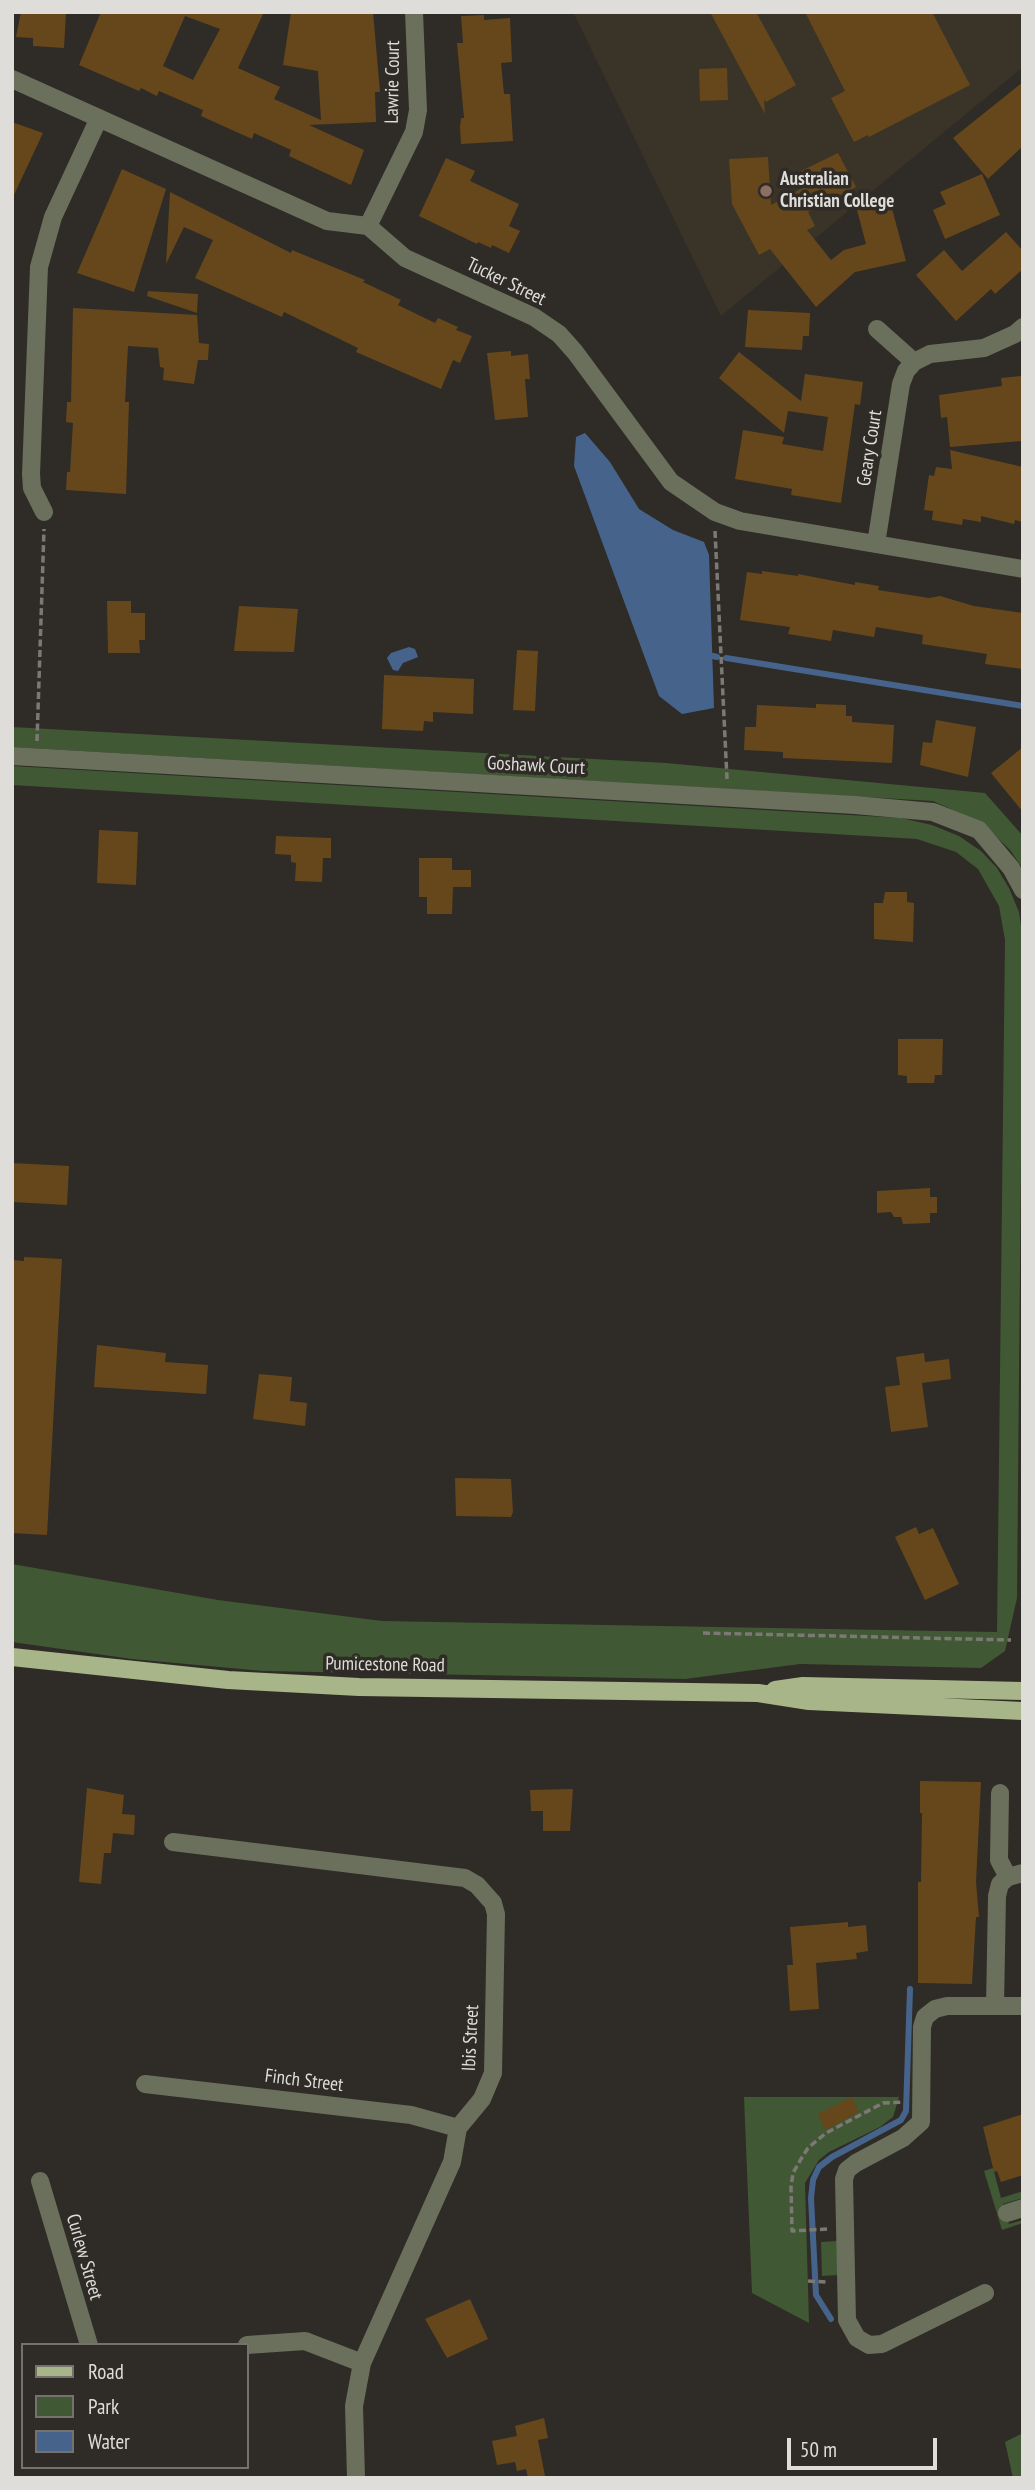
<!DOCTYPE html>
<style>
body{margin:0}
#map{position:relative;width:1035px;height:2490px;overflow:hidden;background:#2f2b26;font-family:"PT Sans Narrow",sans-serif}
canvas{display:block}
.frame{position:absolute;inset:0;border:14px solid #dfddda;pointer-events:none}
.legend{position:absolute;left:21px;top:2343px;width:228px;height:126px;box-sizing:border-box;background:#2f2b26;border:2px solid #75726e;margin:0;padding:9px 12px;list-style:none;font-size:21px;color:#dfddda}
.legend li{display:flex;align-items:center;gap:14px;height:35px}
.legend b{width:35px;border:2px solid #75726e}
.scale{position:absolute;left:787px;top:2438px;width:150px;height:32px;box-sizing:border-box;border:4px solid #dfddda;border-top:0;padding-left:9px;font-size:21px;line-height:24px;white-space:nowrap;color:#dfddda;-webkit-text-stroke:5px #2f2b26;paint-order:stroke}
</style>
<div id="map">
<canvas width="1035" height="2490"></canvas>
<div class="frame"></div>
<ul class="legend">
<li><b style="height:9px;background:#a7b589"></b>Road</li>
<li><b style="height:19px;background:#405834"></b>Park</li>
<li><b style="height:19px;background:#46648b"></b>Water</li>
</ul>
<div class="scale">50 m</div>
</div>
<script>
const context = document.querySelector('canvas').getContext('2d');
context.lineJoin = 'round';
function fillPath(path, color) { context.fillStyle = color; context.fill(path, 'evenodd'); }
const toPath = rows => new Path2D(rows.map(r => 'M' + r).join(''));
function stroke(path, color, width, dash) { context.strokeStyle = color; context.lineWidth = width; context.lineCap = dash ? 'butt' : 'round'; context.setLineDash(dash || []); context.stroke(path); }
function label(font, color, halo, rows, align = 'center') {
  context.font = font + ' "PT Sans Narrow",sans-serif'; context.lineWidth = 7; context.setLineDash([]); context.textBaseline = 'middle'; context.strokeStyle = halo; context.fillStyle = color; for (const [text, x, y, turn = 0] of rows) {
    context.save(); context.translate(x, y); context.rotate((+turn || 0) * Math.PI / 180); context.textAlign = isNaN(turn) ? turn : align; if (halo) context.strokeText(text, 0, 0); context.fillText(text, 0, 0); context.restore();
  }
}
fillPath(toPath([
 [573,12,1023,12,1023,67,721,316]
]), '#3a3328');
fillPath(toPath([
 [12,727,666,763,985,793,1023,836,1023,869,1010,850,982,823,933,801,12,747],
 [12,766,901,818,932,825,959,836,981,851,997,868,1009,888,1019,912,1023,939,1017,1598,1005,1651,981,1668,800,1664,685,1679,263,1671,132,1659,12,1642,12,1564,218,1600,382,1621,997,1632,1005,940,999,906,978,869,956,852,917,839,12,785],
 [744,2097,899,2097,893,2117,880,2127,829,2152,819,2160,805,2183,809,2323,752,2293],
 [993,2168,1001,2198,1023,2191,1023,2198,1003,2204,1009,2224,1023,2220,1023,2223,1002,2230,984,2171],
 [837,2241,839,2275,822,2276,821,2242],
 [1023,2433,1023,2478,1013,2478,1005,2442]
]), '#405834');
fillPath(toPath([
 [585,433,610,462,639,509,673,530,704,542,709,555,714,708,682,714,659,696,574,466,576,437],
 [409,647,415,649,418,657,403,663,398,671,393,670,387,658,391,653]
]), '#46648b');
stroke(toPath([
 [713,656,717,657],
 [726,658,1023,706],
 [831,2319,816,2295,811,2198,813,2180,819,2167,832,2157,901,2120,906,2111,910,1989]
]), '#46648b', 6);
fillPath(toPath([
 [21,12,66,12,64,48,33,46,33,38,16,37],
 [101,12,264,12,238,68,280,87,274,99,321,120,318,71,283,65,291,12,373,12,380,92,375,92,376,122,309,125,364,150,351,185,289,156,291,150,254,133,252,139,201,116,203,110,159,91,157,96,141,88,139,91,79,65],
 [185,16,220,29,193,80,163,66],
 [710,12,756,12,796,85,766,102,764,99,765,114],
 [805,12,932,12,970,85,869,137,868,135,854,142,831,98,845,91],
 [484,15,484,20,510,18,512,62,501,63,504,94,510,94,513,141,461,144,460,127,461,118,464,118,457,43,463,43,461,16],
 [727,68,728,100,700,101,699,69],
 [1023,82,1023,146,988,179,953,138],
 [12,122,43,133,12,199],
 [838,153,856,187,808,212,815,226,807,230,831,260,844,250,866,244,857,210,890,201,906,261,855,272,816,307,770,249,759,255,732,204,729,159,768,157,771,205,808,185,801,171],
 [446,158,475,171,470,181,519,204,509,226,520,231,509,253,492,245,491,248,478,242,477,244,419,216],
 [122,169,166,189,134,292,77,273],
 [982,174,1000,215,945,239,933,210,946,204,940,192],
 [170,192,291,253,292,250,365,280,363,282,401,300,398,305,435,323,438,318,458,327,456,330,472,336,460,363,453,360,441,389,356,352,358,348,284,312,282,317,195,278,213,240,184,227,166,264],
 [1006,232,1023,251,1023,269,995,294,991,289,956,321,916,275,944,250,962,271],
 [148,291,198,294,197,313,147,296],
 [73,308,197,315,199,343,209,344,208,360,198,360,194,384,163,380,164,368,160,367,158,348,128,346,125,402,129,402,126,494,66,490,67,472,70,472,73,423,66,422,67,402,71,402],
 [748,310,810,313,809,336,803,336,802,350,745,347],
 [511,351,511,356,528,354,530,379,525,379,528,417,495,420,487,353],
 [739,352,801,401,805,374,863,382,860,405,855,404,841,503,791,495,792,489,735,479,743,430,784,437,782,444,823,451,828,417,788,411,784,433,719,378],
 [1021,376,1021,441,950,447,947,417,941,418,939,395,1002,386,1001,378],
 [950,450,1023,467,1023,522,1015,520,1014,524,981,516,981,522,963,519,962,525,932,520,933,511,924,510,929,475,934,476,936,467,952,469],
 [762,571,798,576,798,574,855,585,855,582,879,586,878,590,929,598,940,596,974,606,1023,613,1023,669,985,664,987,654,922,644,923,635,876,627,874,637,833,630,831,641,788,634,790,627,740,620,747,572,762,574],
 [107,601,131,601,131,613,145,613,145,640,139,640,140,653,108,653],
 [239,606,298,609,294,652,234,651],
 [517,650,538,651,535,711,513,710],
 [384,675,474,679,473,714,433,712,433,722,424,721,423,731,382,729],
 [816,704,846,705,846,716,852,716,852,722,894,725,892,763,783,758,783,752,744,750,745,727,756,727,757,705,816,708],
 [936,720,976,727,968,777,920,765,923,742,932,743],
 [1023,747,1023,812,991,773],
 [99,830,138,832,136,885,97,883],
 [276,836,331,838,331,858,323,858,322,882,295,881,296,863,291,862,291,855,275,854],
 [419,858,452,858,452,870,471,870,471,887,453,887,452,914,427,914,427,897,419,897],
 [885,892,907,892,907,902,914,903,913,942,874,939,874,903,883,903],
 [898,1039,943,1039,942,1075,935,1075,934,1083,907,1083,907,1076,898,1075],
 [12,1163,69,1166,67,1205,12,1202],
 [930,1188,930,1197,937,1197,937,1213,930,1213,930,1223,903,1224,901,1217,894,1217,891,1212,877,1213,877,1191],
 [24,1257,62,1259,47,1535,12,1533,12,1272,13,1260,24,1261],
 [97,1345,166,1353,165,1362,208,1365,206,1394,94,1387],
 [924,1353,925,1362,949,1359,951,1379,922,1383,928,1427,891,1432,885,1387,900,1385,896,1357],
 [259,1374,292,1377,290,1401,307,1403,305,1426,253,1419],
 [455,1478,511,1479,513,1512,511,1517,456,1516],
 [916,1527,919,1534,933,1528,959,1584,925,1600,895,1537],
 [920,1781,981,1782,976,1882,979,1917,976,1917,972,1984,918,1983,918,1882,921,1882,922,1813,920,1813],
 [87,1788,124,1795,122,1814,135,1815,134,1835,113,1833,111,1853,104,1853,101,1884,79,1882],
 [573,1789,570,1831,543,1831,543,1811,531,1811,530,1790],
 [848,1922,848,1927,866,1925,868,1951,856,1953,857,1959,816,1963,819,2009,790,2011,787,1965,793,1965,790,1927],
 [852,2097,859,2112,825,2130,818,2114],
 [1023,2114,1023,2175,1001,2182,997,2171,994,2172,983,2127],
 [470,2299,488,2339,447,2358,425,2319],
 [544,2418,548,2438,538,2440,545,2476,528,2478,526,2469,517,2471,515,2462,497,2465,492,2441,517,2436,515,2426]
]), '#66471b');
stroke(toPath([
 [715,531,727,779],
 [37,741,44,529],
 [1021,1299,1023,1299],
 [703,1633,1011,1640],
 [827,2229,792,2231,791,2187,793,2173,801,2159,808,2148,826,2133,883,2103,903,2102],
 [808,2281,826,2282]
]), '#7c7975', 3.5, [7, 3.5]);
stroke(toPath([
 [12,79,327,221,368,226,405,258,534,317,559,334,575,352,671,482,715,512,740,521,1023,569],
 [368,226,414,132,418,110,414,12],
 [877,329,914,362],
 [44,512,32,488,31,474,39,267,53,217,99,118],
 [876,544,901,384,906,371,914,362,930,354,984,348,1015,334,1023,327],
 [12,756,855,805,933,812,979,830,1011,868,1023,890],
 [1000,1793,999,1860,1008,1877],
 [173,1842,465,1878,477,1885,493,1903,496,1914,493,2073,482,2099,458,2128,452,2162,362,2363,354,2406,356,2478],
 [995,2006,997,1896,1000,1884,1008,1877,1023,1873],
 [145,2084,411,2115,458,2128],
 [40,2181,89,2345],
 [1007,2213,1023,2208],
 [985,2293,882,2344,869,2345,857,2338,847,2320,844,2179,847,2170,856,2163,903,2138,921,2122,922,2027,925,2017,935,2009,947,2006,1023,2006],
 [247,2345,305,2341,362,2363]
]), '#6a705b', 18);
stroke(toPath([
 [12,1657,228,1680,359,1687,758,1693,809,1701,1023,1711],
 [775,1690,803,1686,1023,1691]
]), '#a7b589', 18);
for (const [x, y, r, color] of [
 [766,191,7,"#8d6e63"]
]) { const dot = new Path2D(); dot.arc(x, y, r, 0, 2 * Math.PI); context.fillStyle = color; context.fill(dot); stroke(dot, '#2f2b26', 2.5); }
label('19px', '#dfddda', '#2f2b26', [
 ["Lawrie Court",393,82,-89],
 ["Tucker Street",506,282,26],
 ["Geary Court",870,448,-81],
 ["Goshawk Court",536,766,3],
 ["Pumicestone Road",385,1665,1],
 ["Ibis Street",471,2038,-87],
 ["Finch Street",304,2081,7],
 ["Curlew Street",84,2257,74]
]);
label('bold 19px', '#dfddda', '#2f2b26', [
 ["Australian",780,180],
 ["Christian College",780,202]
], 'left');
</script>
